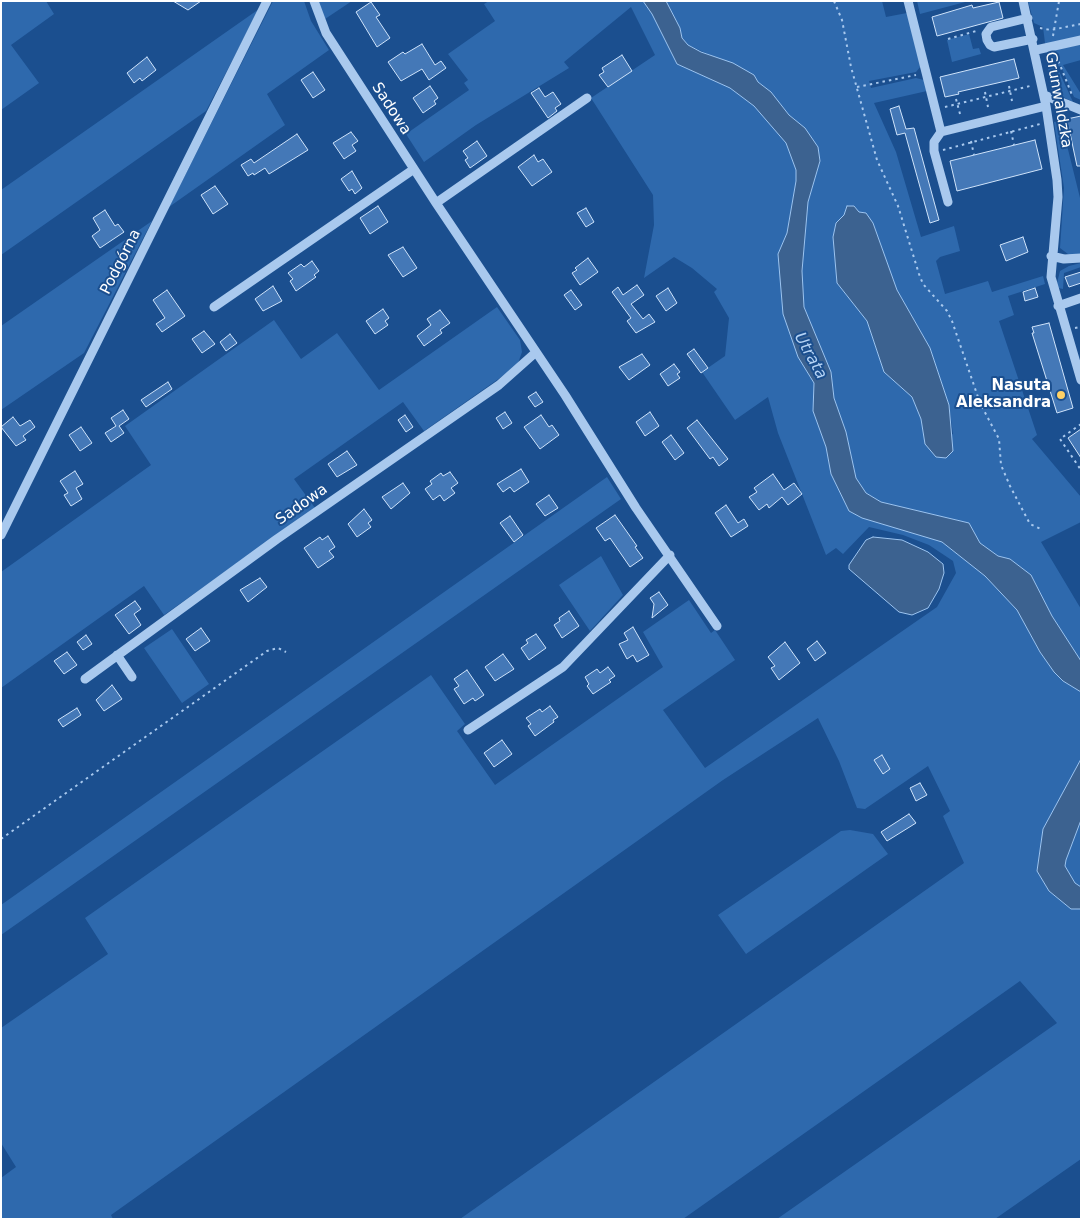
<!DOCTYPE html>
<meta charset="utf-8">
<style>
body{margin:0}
#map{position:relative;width:1082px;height:1220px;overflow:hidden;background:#1b4f8f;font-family:"DejaVu Sans",sans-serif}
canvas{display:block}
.frame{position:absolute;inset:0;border:2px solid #fff;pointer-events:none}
</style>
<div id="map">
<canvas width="1082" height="1220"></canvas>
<div class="frame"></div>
</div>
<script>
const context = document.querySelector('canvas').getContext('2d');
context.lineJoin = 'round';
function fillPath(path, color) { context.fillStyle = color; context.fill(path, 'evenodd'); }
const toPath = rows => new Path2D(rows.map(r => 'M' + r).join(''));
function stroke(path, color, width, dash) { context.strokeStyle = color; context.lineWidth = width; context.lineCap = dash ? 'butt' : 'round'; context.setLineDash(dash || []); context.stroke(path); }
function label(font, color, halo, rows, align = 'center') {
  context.font = font + ' "DejaVu Sans",sans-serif'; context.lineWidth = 4; context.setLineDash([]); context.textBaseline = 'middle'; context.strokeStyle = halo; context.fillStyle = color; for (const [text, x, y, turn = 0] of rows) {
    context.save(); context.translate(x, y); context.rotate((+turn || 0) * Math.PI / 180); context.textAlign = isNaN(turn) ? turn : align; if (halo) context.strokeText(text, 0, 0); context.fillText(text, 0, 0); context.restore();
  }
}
fillPath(toPath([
 [1,1,46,1,54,14,11,45,39,83,1,110],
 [273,1,304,1,311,21,329,50,267,94,285,125,169,207],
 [318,1,352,1,325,19],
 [489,1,643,1,652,14,677,64,730,88,754,106,778,133,786,143,796,170,796,181,787,233,778,254,798,357,814,383,813,411,826,447,831,474,849,511,862,518,942,542,985,576,1017,610,1040,652,1054,672,1063,681,1081,692,1081,759,1063,794,1037,871,1049,891,1071,909,1081,909,1081,1159,995,1219,777,1219,1057,1023,1020,981,683,1219,460,1219,964,863,943,816,950,811,928,766,865,809,857,808,839,761,818,718,723,780,111,1215,113,1219,1,1219,1,1178,16,1167,1,1143,1,1028,108,954,85,918,431,675,465,724,457,731,495,785,663,667,643,632,689,600,711,633,715,630,735,660,663,710,705,768,937,607,956,573,953,561,929,545,903,535,869,527,843,554,836,548,826,555,778,433,768,397,735,420,702,372,725,356,729,318,714,292,717,289,692,268,674,257,644,278,654,225,653,195,591,98,655,55,631,7,564,62,569,68,476,125,424,162,406,134,469,90,464,83,468,80,448,54,495,21,484,4],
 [666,1,882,1,886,17,907,13,921,66,916,72,869,81,871,88,916,78,924,80,927,91,874,103,896,152,921,237,954,226,960,251,940,257,936,261,945,294,988,281,992,292,1043,276,1045,284,1008,296,1014,315,999,321,1037,435,1032,439,1081,497,1081,522,1041,542,1081,609,1081,661,1052,616,1031,575,1010,559,998,556,980,543,969,523,881,502,866,493,856,478,846,432,834,398,831,372,804,307,802,271,808,202,820,161,805,128,789,115,771,92,758,82,754,75,688,45,682,38,680,28],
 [844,215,873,223,897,290,930,348,949,405,953,434,925,444,921,419,912,397,884,372,867,321,837,283,833,237,836,223],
 [917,1,969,1,920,14],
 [1028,1,1081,1,1081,60,1063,65,1081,94,1081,100,1074,97,1061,66,1057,67,1073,102,1051,91,1043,27,1034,23],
 [259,9,206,111,1,255,1,190],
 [969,34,973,49,979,48,981,54,952,62,947,40],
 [1061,121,1081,202,1081,256,1072,257,1060,248,1064,188,1054,122],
 [152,221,84,353,1,410,1,326],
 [1081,263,1081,267,1064,273,1063,289,1058,288,1057,283,1060,271,1069,266],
 [497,307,520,340,522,352,517,366,424,431,403,402,294,479,315,508,164,615,144,586,1,688,1,572,151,465,125,426,274,320,301,359,337,333,379,390],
 [607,477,621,499,1,935,1,905],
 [601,556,623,595,590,631,559,585],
 [172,629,209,684,182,703,144,648],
 [1081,820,1081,887,1075,883,1065,866,1066,860],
 [850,830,873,834,888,854,746,954,718,915,841,831]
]), '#2e69ad');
const water = toPath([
 [643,1,666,1,680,28,682,38,688,45,701,52,733,63,754,75,758,82,771,92,789,115,805,128,818,147,820,161,808,202,802,271,804,307,831,372,834,398,846,432,856,478,866,493,881,502,969,523,980,543,998,556,1010,559,1031,575,1052,616,1081,661,1081,692,1063,681,1054,672,1040,652,1017,610,985,576,942,542,862,518,849,511,831,474,826,447,813,411,814,383,798,357,783,314,778,254,787,233,796,181,796,170,786,143,754,106,730,88,677,64,652,14,643,1],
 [847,206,854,206,859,212,866,213,873,223,897,290,930,348,949,405,953,451,946,458,936,457,925,444,921,419,912,397,884,372,867,321,837,283,833,237,836,223,844,215,847,206],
 [873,537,902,540,928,552,943,564,944,573,939,589,928,608,912,615,899,612,849,569,849,565,866,540,873,537],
 [1081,759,1081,820,1066,860,1065,866,1075,883,1081,887,1081,909,1071,909,1049,891,1037,871,1043,829,1081,759]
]);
fillPath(water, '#3c6290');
stroke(water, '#9cc4f0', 1);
const building = toPath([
 [173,1,201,1,188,10,173,1],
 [371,2,380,15,376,17,390,38,377,47,356,12,371,2],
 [999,2,1003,18,937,36,932,17,972,5,973,8,999,2],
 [422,44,435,65,441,61,446,68,429,80,422,69,401,81,388,62,403,52,405,54,422,44],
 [622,55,632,71,608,87,599,75,604,72,602,68,622,55],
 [147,57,156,70,142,81,140,78,134,83,127,73,147,57],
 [1014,59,1019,78,958,92,959,94,945,97,940,77,1014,59],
 [313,72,325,90,313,98,301,80,313,72],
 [430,86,438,98,434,101,436,104,423,113,413,98,430,86],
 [539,88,545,97,553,92,561,104,555,108,557,111,548,118,531,93,539,88],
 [899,106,906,129,914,128,939,220,930,223,905,133,897,135,890,109,899,106],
 [1081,116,1081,166,1077,166,1067,119,1081,116],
 [351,132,358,141,352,145,356,151,344,159,333,143,351,132],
 [297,134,308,150,269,174,265,168,254,175,253,173,248,176,241,165,251,159,254,163,297,134],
 [1035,140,1042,169,957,191,950,161,1035,140],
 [477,141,487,156,470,168,465,160,468,158,463,151,477,141],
 [534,155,538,162,543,159,552,172,532,186,518,167,534,155],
 [352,171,362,188,355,194,352,189,349,191,341,179,352,171],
 [215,186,228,204,213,214,201,195,215,186],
 [378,206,388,222,370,234,360,218,378,206],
 [586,208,594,222,586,227,577,213,586,208],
 [105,210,115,226,118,224,124,232,100,248,92,236,100,230,93,218,105,210],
 [1023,237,1028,252,1006,261,1000,245,1023,237],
 [403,247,417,268,403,277,388,255,403,247],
 [588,258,598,272,580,285,572,273,577,270,575,268,588,258],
 [312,261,319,271,314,275,316,277,296,291,290,281,293,279,288,273,301,264,304,267,312,261],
 [1081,272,1081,283,1069,287,1065,277,1081,272],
 [637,285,644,295,631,304,643,319,649,314,655,322,636,333,627,321,631,318,612,292,618,287,623,295,637,285],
 [273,286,282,301,263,311,255,299,273,286],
 [668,288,677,303,666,311,656,296,668,288],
 [1035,288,1038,297,1025,301,1023,292,1035,288],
 [167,290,185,316,162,332,156,324,165,318,153,300,167,290],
 [571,290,582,305,575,310,564,295,571,290],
 [383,309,389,318,385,321,388,325,375,334,366,321,383,309],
 [440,310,450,323,440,330,442,333,424,346,417,336,431,325,427,319,440,310],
 [1049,323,1073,408,1057,413,1032,333,1034,333,1032,327,1049,323],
 [204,331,215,344,202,353,192,339,204,331],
 [230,334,237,343,226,351,220,342,230,334],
 [694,349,708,368,701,373,687,354,694,349],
 [642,354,650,365,629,380,619,367,642,354],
 [674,364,680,372,677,374,680,378,668,386,660,374,674,364],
 [168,382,172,389,146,407,141,400,168,382],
 [536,392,543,402,535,407,528,397,536,392],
 [123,410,129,419,119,426,124,433,111,442,105,433,116,426,111,418,123,410],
 [505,412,512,423,503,429,496,418,505,412],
 [650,412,659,426,645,436,636,422,650,412],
 [405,415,413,427,406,432,398,420,405,415],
 [541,415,549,427,552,425,559,435,540,449,524,427,541,415],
 [13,417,20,426,30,420,35,427,23,436,26,440,16,446,1,427,13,417],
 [697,420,728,459,719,466,713,457,710,459,687,428,697,420],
 [81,427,92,443,80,451,69,435,81,427],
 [1081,429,1081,458,1068,438,1081,429],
 [671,435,684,453,675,460,662,442,671,435],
 [347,451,357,465,337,477,328,464,347,451],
 [521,469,529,482,514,492,510,487,503,492,497,484,521,469],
 [75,471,83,484,76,488,82,499,71,506,64,495,68,493,60,481,75,471],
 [450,472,458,483,451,488,455,493,444,501,440,495,433,500,425,489,432,484,430,481,441,473,443,476,450,472],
 [773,474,784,490,794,483,802,494,788,505,782,497,769,508,767,504,759,510,749,497,757,492,754,488,773,474],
 [403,483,410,493,391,509,382,497,403,483],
 [549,495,558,508,545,516,536,504,549,495],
 [726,505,738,523,744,519,748,526,731,537,715,513,726,505],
 [364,509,372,520,368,523,371,527,357,537,348,524,364,509],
 [615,515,637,546,635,547,643,558,630,567,610,538,605,541,596,528,615,515],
 [510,516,523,535,514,542,500,523,510,516],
 [328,536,335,547,329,551,334,557,318,568,304,548,320,537,322,540,328,536],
 [260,578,267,587,248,602,240,590,260,578],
 [659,592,668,605,652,618,654,604,650,598,659,592],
 [135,601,141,609,134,614,141,625,129,634,115,615,135,601],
 [569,611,579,626,562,638,554,625,560,621,559,618,569,611],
 [633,627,649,655,637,662,633,655,627,659,619,644,628,640,624,633,633,627],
 [201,628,210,641,195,651,186,639,201,628],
 [536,634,546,648,529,660,521,648,528,643,526,640,536,634],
 [86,635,92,644,83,650,77,642,86,635],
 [817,641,826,653,815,661,807,649,817,641],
 [785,642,800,663,779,680,771,668,775,666,768,657,785,642],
 [67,652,77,665,64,674,54,661,67,652],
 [503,654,514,669,495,681,485,667,503,654],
 [608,667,615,676,609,680,611,682,593,694,587,686,589,684,585,677,597,669,600,673,608,667],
 [467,670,484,695,475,701,473,698,464,704,454,689,459,686,454,679,467,670],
 [112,685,122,699,104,711,96,700,112,685],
 [550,706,558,717,553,720,554,722,535,736,528,726,531,724,526,718,540,709,542,712,550,706],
 [77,708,81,715,63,727,58,720,77,708],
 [502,740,512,754,494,767,484,753,502,740],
 [882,755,890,769,883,774,874,760,882,755],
 [920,783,927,795,916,801,910,788,920,783],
 [909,814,916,823,887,841,881,832,909,814]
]);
fillPath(building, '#4478b7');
stroke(building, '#cfe3fa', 1);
stroke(toPath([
 [834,1,842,20,851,67,877,160,898,206,919,274,923,284,947,311,952,321,980,403,999,439,1001,465,1010,486,1030,524,1043,530],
 [1040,28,1051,30,1081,24],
 [1053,36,1059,1],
 [948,39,976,31],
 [1056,55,1072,95],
 [1009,86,1012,101],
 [857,87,916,75],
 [985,92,988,107],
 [956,99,960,114],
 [945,107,1030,86],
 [1011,131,1014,145],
 [971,141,974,155],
 [943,150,1040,124],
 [1075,328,1081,327],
 [1081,424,1060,439,1081,470],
 [1,839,267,651,278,648,286,652]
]), '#a9c9ee', 2, [2.5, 4]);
stroke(toPath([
 [314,1,326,33,436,203,565,395,636,508,717,626],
 [908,1,941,132],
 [1023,1,1046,106,1057,180,1058,197,1051,277,1081,380],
 [1028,18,991,27,986,34,987,40,990,45,994,47,1033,39],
 [1036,50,1081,40],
 [1044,95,1081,110],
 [948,202,934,151,934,142,941,132,1046,106],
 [436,203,587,98],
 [1051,256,1064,259,1081,258],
 [1058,306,1081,298],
 [214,307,414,169],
 [1,535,267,1],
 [117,655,132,677],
 [85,679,277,539,499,385,535,353],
 [468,730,563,667,670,555]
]), '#a9c9ee', 9);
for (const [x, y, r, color] of [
 [1061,395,5,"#ffd166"]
]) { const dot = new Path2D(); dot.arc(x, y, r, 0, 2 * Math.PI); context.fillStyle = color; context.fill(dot); stroke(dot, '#1b4f8f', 2); }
label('15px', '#fff', '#1b4f8f', [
 ["Grunwaldzka",1058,100,80],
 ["Sadowa",391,109,57],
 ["Podgórna",121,262,-63],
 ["Sadowa",302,505,-35]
]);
label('bold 15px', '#fff', '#1b4f8f', [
 ["Nasuta",1051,386],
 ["Aleksandra",1051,403]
], 'right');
label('italic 16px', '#b5d3f5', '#1b4f8f', [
 ["Utrata",810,356,61]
]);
</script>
